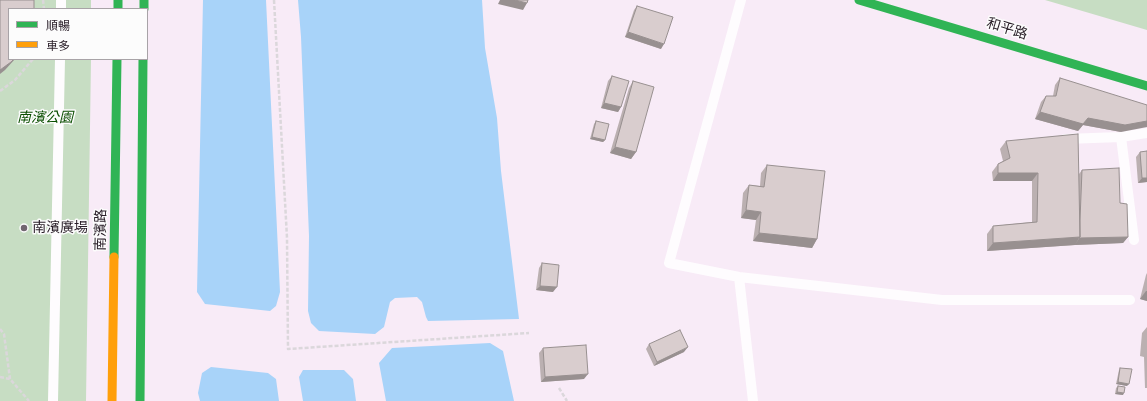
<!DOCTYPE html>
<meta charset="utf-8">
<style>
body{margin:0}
#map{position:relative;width:1147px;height:401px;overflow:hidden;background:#f8ebf7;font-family:"IBM Plex Serif","Noto Sans TC",serif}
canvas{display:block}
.legend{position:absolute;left:8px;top:8px;width:140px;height:52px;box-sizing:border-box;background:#fcfcfc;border:1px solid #a8a3a7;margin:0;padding:5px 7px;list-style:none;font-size:12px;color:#291e28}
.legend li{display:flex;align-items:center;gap:8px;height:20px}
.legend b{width:20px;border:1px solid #a8a3a7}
</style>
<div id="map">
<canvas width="1147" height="401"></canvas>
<ul class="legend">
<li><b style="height:5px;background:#30b455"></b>順暢</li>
<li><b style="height:5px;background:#ff9f0a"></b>車多</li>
</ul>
</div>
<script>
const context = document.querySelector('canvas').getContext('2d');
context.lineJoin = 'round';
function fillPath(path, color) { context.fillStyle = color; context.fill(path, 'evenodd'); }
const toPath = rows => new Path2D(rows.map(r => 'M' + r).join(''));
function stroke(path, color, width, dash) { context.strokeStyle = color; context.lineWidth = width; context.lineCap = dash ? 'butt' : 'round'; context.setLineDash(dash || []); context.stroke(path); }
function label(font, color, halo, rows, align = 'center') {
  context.font = font + ' "IBM Plex Serif","Noto Sans TC",serif'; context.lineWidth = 3; context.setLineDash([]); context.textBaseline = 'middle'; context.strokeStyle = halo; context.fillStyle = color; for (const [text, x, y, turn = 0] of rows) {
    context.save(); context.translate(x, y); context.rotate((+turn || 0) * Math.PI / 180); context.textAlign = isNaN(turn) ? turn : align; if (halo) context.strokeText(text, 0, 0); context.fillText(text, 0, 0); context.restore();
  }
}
fillPath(toPath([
 [0,0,91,0,91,9,9,9,9,59,91,59,86,401,0,401],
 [1045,0,1147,0,1147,30]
]), '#c7ddc3');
fillPath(toPath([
 [203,0,266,0,280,292,276,306,270,311,205,304,197,292],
 [298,0,482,0,485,48,497,118,501,171,519,319,428,321,426,317,422,302,417,297,395,298,390,302,384,327,375,334,319,331,311,323,308,311,309,236,301,37],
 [490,343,503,351,514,401,386,401,379,363,392,348],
 [211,367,268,373,276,379,279,401,200,401,198,393,202,373],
 [303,370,344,370,353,379,356,401,303,401,299,377]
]), '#a8d3f9');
stroke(toPath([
 [43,0,44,9],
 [274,0,287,238,288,349,529,333],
 [0,91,15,80,33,59],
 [0,329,4,334,10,379],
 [0,377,10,379,29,401],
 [559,388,567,401]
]), '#dbd7db', 2.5, [4, 2]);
stroke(toPath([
 [741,0,669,263,739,277,942,300,1130,300],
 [61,9,61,0],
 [1121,137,1134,240],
 [1065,139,1121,137,1147,133],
 [739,277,753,401],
 [53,401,60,59]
]), '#fefcfe', 10);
stroke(toPath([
 [118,0,118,9],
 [144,0,144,9],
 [859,0,1147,86],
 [114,257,117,59],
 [140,401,143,59]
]), '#30b455', 9);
stroke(toPath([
 [112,401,114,257]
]), '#ff9f0a', 9);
fillPath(toPath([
 [637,6,661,49,625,37,634,10],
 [612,76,621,107,618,112,601,108,608,81],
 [1060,78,1121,132,1083,125,1078,131,1035,119,1041,102,1046,96,1053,96,1055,85],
 [633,81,636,152,631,159,610,153,629,88],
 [596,121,605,140,603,142,590,139,594,124],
 [1006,141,1079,174,1082,170,1120,203,1128,237,1123,243,1075,245,987,251,987,234,993,226,1032,222,1032,181,993,181,992,172,998,164,1003,161,1000,149],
 [1147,151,1147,182,1138,183,1136,157,1140,152],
 [767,165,817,239,812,248,753,241,756,220,741,218,743,193,749,185,760,186,761,173],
 [542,263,553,292,536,290,539,268],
 [1147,273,1147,301,1140,299,1146,275],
 [1147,327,1147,388,1145,388,1144,357,1140,356,1142,333],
 [649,344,684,352,654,366,646,349],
 [543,348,584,379,541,382,539,353],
 [1120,368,1127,386,1116,384,1119,370],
 [1118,386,1123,395,1115,394,1116,388]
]), '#bbb0b1');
fillPath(toPath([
 [500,0,515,0,527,3,523,10,498,4],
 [628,32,664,44,661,49,625,37],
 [14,59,15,59,5,70,0,74,0,70],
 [604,103,621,107,618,112,601,108],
 [1040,112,1088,118,1147,121,1147,127,1121,132,1083,125,1078,131,1035,119],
 [592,137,605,140,603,142,590,139],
 [615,147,636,152,631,159,610,153],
 [998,173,1038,173,1032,181,993,181],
 [1142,178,1147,178,1147,182,1138,183],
 [746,210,761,212,756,220,741,218],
 [759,233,817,239,812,248,753,241],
 [1080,237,1075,245,987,251,993,243],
 [1128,237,1123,243,1075,245,1079,238],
 [540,286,557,287,553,292,536,290],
 [1146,291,1147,291,1147,301,1140,299],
 [688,347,684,352,654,366,657,362],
 [588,374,584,379,541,382,545,377],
 [1118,382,1129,384,1127,386,1116,384],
 [1117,392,1124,393,1123,395,1115,394]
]), '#989090');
const building = toPath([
 [0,0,34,0,34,9,9,9,9,59,14,59,11,62,0,70,0,0],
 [515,0,528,0,527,3,515,0],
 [637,6,673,17,664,44,628,32,637,6],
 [612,76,629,81,621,107,604,103,612,76],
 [1060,78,1147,105,1147,121,1125,125,1088,118,1083,124,1040,112,1046,96,1056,96,1060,78],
 [633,81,654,87,636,152,615,147,633,81],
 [596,121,609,124,605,140,592,137,596,121],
 [1078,134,1080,237,993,243,993,226,1037,222,1038,173,998,173,998,164,1010,158,1006,141,1078,134],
 [1147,151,1147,178,1142,178,1140,152,1147,151],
 [767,165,825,171,817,239,759,233,761,212,746,210,749,185,764,187,767,165],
 [1119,168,1120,203,1127,204,1128,237,1079,238,1080,237,1080,220,1082,170,1119,168],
 [542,263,559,265,557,287,540,286,542,263],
 [680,330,688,347,657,362,649,344,680,330],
 [586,345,588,374,545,377,543,348,586,345],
 [1120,368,1132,369,1129,384,1118,382,1120,368],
 [1118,386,1125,387,1124,393,1117,392,1118,386]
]);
fillPath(building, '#d9cdce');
stroke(building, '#989090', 1);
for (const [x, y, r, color] of [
 [24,228,4,"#716670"]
]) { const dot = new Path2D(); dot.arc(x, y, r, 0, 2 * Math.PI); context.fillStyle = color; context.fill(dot); stroke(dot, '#fcfcfc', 1.5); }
label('14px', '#291e28', '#fcfcfc', [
 ["和平路",1007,29,17],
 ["南濱路",101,230,-89]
]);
label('italic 14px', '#0a4e01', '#fcfcfc', [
 ["南濱公園",45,118]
]);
label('14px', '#291e28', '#fcfcfc', [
 ["南濱廣場",32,228]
], 'left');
</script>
